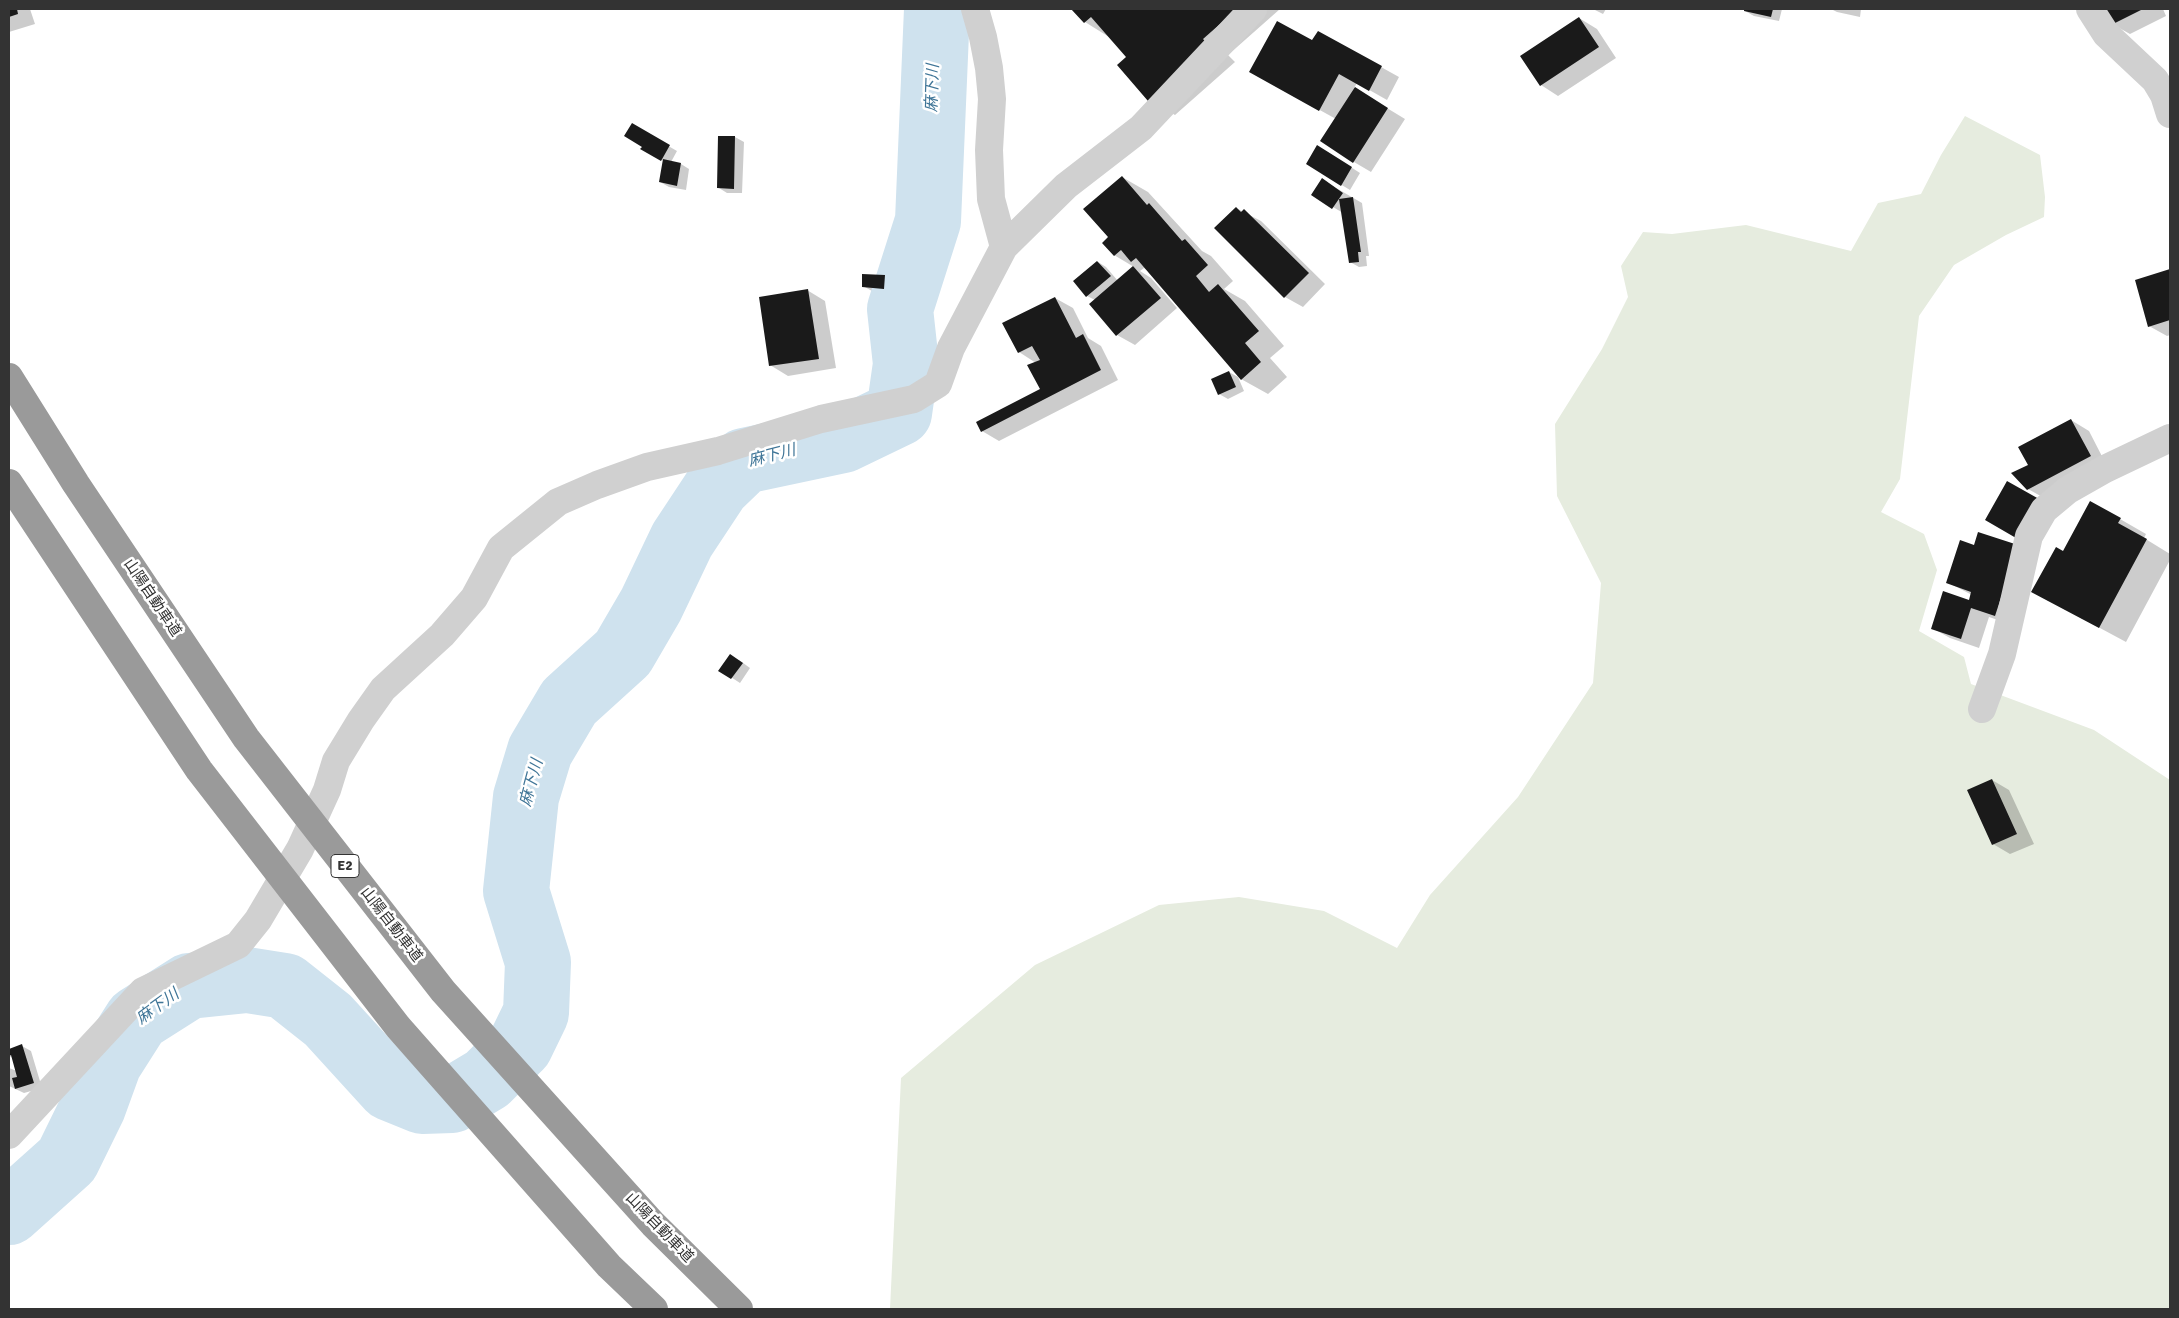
<!DOCTYPE html>
<meta charset="utf-8">
<style>
body{margin:0}
#map{position:relative;width:2179px;height:1318px;overflow:hidden;background:#fff;font-family:Signika,sans-serif}
canvas{display:block}
.frame{position:absolute;inset:0;border:10px solid #333;pointer-events:none}
</style>
<div id="map">
<canvas width="2179" height="1318"></canvas>
<div class="frame"></div>
</div>
<script>
const context = document.querySelector('canvas').getContext('2d');
context.lineJoin = 'round';
function fillPath(path, color) { context.fillStyle = color; context.fill(path, 'evenodd'); }
const toPath = rows => new Path2D(rows.map(r => 'M' + r).join(''));
function stroke(path, color, width, dash) { context.strokeStyle = color; context.lineWidth = width; context.lineCap = dash ? 'butt' : 'round'; context.setLineDash(dash || []); context.stroke(path); }
function label(font, color, halo, rows, align = 'center') {
  context.font = font + ' Signika,"Noto Sans JP",sans-serif'; context.lineWidth = 5; context.setLineDash([]); context.textBaseline = 'middle'; context.strokeStyle = halo; context.fillStyle = color; for (const [text, x, y, turn = 0] of rows) {
    context.save(); context.translate(x, y); context.rotate((+turn || 0) * Math.PI / 180); context.textAlign = isNaN(turn) ? turn : align; if (halo) context.strokeText(text, 0, 0); context.fillText(text, 0, 0); context.restore();
  }
}
fillPath(toPath([
 [1965,116,2040,155,2045,197,2044,217,2006,235,1954,265,1919,316,1900,479,1881,512,1924,534,1937,570,1919,631,1964,657,1971,684,2094,730,2170,780,2170,1309,890,1309,901,1078,1035,965,1159,905,1239,897,1324,911,1397,948,1430,895,1518,797,1593,683,1601,583,1557,496,1555,424,1602,349,1628,297,1621,266,1643,232,1672,234,1746,225,1851,251,1878,203,1921,194,1941,155]
]), '#e6ecdf');
fillPath(toPath([
 [9,9,30,9,35,24,9,32],
 [1073,9,1280,9,1228,55,1235,62,1175,115,1149,100,1128,57,1109,37,1085,22],
 [1593,9,1606,9,1603,14],
 [1746,9,1782,9,1779,21,1754,16,1745,11],
 [1831,9,1861,9,1860,17,1837,12],
 [2105,9,2163,9,2166,16,2130,34,2112,24],
 [1579,18,1597,29,1616,58,1558,96,1541,85],
 [1312,42,1381,67,1399,77,1387,100,1357,83,1354,88,1405,119,1371,172,1354,162,1336,119,1251,72],
 [632,125,677,151,671,162,681,164,689,169,686,190,669,187,660,182,664,161,642,149,644,146],
 [720,137,735,137,744,142,742,193,727,193,719,188],
 [1326,151,1360,173,1350,190,1307,164],
 [1122,177,1148,192,1202,251,1211,256,1233,281,1224,289,1245,301,1284,346,1270,358,1287,377,1268,394,1241,379,1150,272,1144,268,1140,271,1151,278,1177,308,1135,345,1117,335,1091,305,1095,300,1087,296,1098,262,1106,267,1118,281,1134,267,1114,255,1110,237],
 [1331,185,1362,203,1369,256,1366,256,1367,266,1359,267,1350,262,1343,213,1313,195],
 [1236,208,1261,221,1325,284,1303,307,1285,297,1216,228],
 [2170,271,2170,335,2167,336,2149,326,2136,281],
 [885,276,893,281,893,293,872,291,863,286],
 [807,290,825,301,836,368,788,376,770,365],
 [1055,298,1073,308,1088,338,1101,346,1118,380,999,441,982,431,1042,390,1036,363,1019,352],
 [1229,372,1238,377,1244,391,1228,399,1219,394],
 [2071,420,2089,431,2107,466,2046,499,2028,489,2029,465],
 [2120,519,2146,534,2144,538,2170,554,2170,560,2126,642,2059,606,2064,553],
 [1979,533,2013,625,1989,617,1979,648,1950,638,1932,628,1970,601,1972,595,1947,582,1975,546],
 [739,660,750,668,740,683,720,670],
 [1992,780,2009,790,2034,844,2010,854,1993,844],
 [22,1046,31,1051,42,1088,24,1093,9,1086,9,1068,17,1071,13,1058,9,1056,9,1050]
]), '#0003');
stroke(toPath([
 [9,1212,67,1160,93,1107,109,1063,137,1019,189,986,247,980,285,986,328,1020,390,1088,422,1101,452,1100,487,1079,520,1046,536,1013,538,962,516,891,526,797,540,751,569,702,623,653,651,605,682,540,717,487,744,461,843,440,899,413,906,364,900,309,928,221,937,9]
]), '#cfe2ee', 66);
fillPath(toPath([
 [9,9,17,9,18,14,9,17],
 [1071,9,1175,10,1237,9,1203,39,1209,46,1148,101,1117,65,1126,57,1091,17,1084,23],
 [1744,9,1773,9,1771,17,1744,11],
 [2103,9,2143,9,2111,25],
 [1579,17,1599,47,1540,86,1520,56],
 [1277,21,1312,40,1318,31,1382,66,1369,91,1339,74,1319,111,1249,72],
 [1355,87,1388,108,1353,163,1320,141],
 [632,123,670,145,661,161,640,149,642,147,624,136],
 [718,136,735,136,734,189,717,188],
 [1317,145,1352,167,1341,186,1306,164],
 [663,159,681,163,677,186,659,182],
 [1122,176,1147,205,1149,203,1182,241,1185,239,1208,265,1196,276,1209,292,1218,284,1259,331,1245,343,1261,362,1241,380,1136,258,1131,262,1121,250,1114,256,1102,243,1108,237,1083,209],
 [1322,178,1343,193,1332,209,1311,195],
 [1353,197,1361,252,1358,252,1359,262,1349,263,1339,199],
 [1236,207,1241,212,1244,209,1309,273,1284,298,1214,228],
 [1097,261,1111,276,1086,297,1073,281],
 [1133,266,1161,298,1116,336,1089,304],
 [2170,269,2170,320,2148,327,2135,280],
 [862,274,885,275,884,289,862,287],
 [808,289,819,359,769,366,759,297],
 [1055,297,1076,338,1083,334,1101,370,981,432,976,422,1040,389,1027,365,1040,360,1032,346,1018,353,1002,323],
 [1229,371,1236,387,1218,395,1211,379],
 [2071,419,2091,456,2027,490,2011,473,2028,465,2018,447],
 [2007,481,2039,499,2016,538,1985,520],
 [2090,501,2121,518,2118,523,2147,539,2099,628,2031,592,2056,547,2063,551],
 [1978,532,2018,545,1995,616,1971,608,1961,639,1931,629,1943,591,1969,600,1971,592,1946,583,1960,540,1974,545],
 [730,654,743,663,731,679,718,671],
 [1992,779,2017,834,1992,845,1967,790],
 [22,1044,34,1083,15,1089,12,1078,17,1077,11,1055,9,1056,9,1049]
]), '#1a1a1a');
stroke(toPath([
 [975,9,983,37,989,68,992,99,989,150,991,199,1004,247],
 [2090,9,2106,34,2155,80,2164,95,2170,114],
 [1982,709,2002,654,2029,536,2044,510,2068,490,2105,469,2170,438],
 [9,1135,143,991,238,945,258,920,300,849,327,790,336,761,361,720,383,689,442,635,474,598,501,548,558,502,597,485,647,467,718,451,821,419,914,399,938,384,951,348,1004,247,1066,186,1141,128,1253,9]
]), '#d0d0d0', 28);
stroke(toPath([
 [9,377,76,484,246,738,443,991,653,1224,739,1309],
 [9,483,199,770,398,1027,609,1266,654,1309]
]), '#9a9a9a', 28);
for (const [x, y, w] of [
 [345,866,28]
]) { const box = new Path2D(); box.roundRect(x - w / 2, y - 11.5, w, 23, 4); context.fillStyle = '#fff'; context.fill(box); stroke(box, '#333', 1); }
label('bold 14px', '#333', null, [
 ["E2",345,866]
]);
label('15px', '#333', '#fff', [
 ["山陽自動車道",152,598,56],
 ["山陽自動車道",391,925,52],
 ["山陽自動車道",659,1228,46]
]);
label('italic 16px', '#3f7597', '#fff', [
 ["麻下川",933,88,-88],
 ["麻下川",772,456,-14],
 ["麻下川",532,783,-75],
 ["麻下川",158,1007,-36]
]);
</script>
